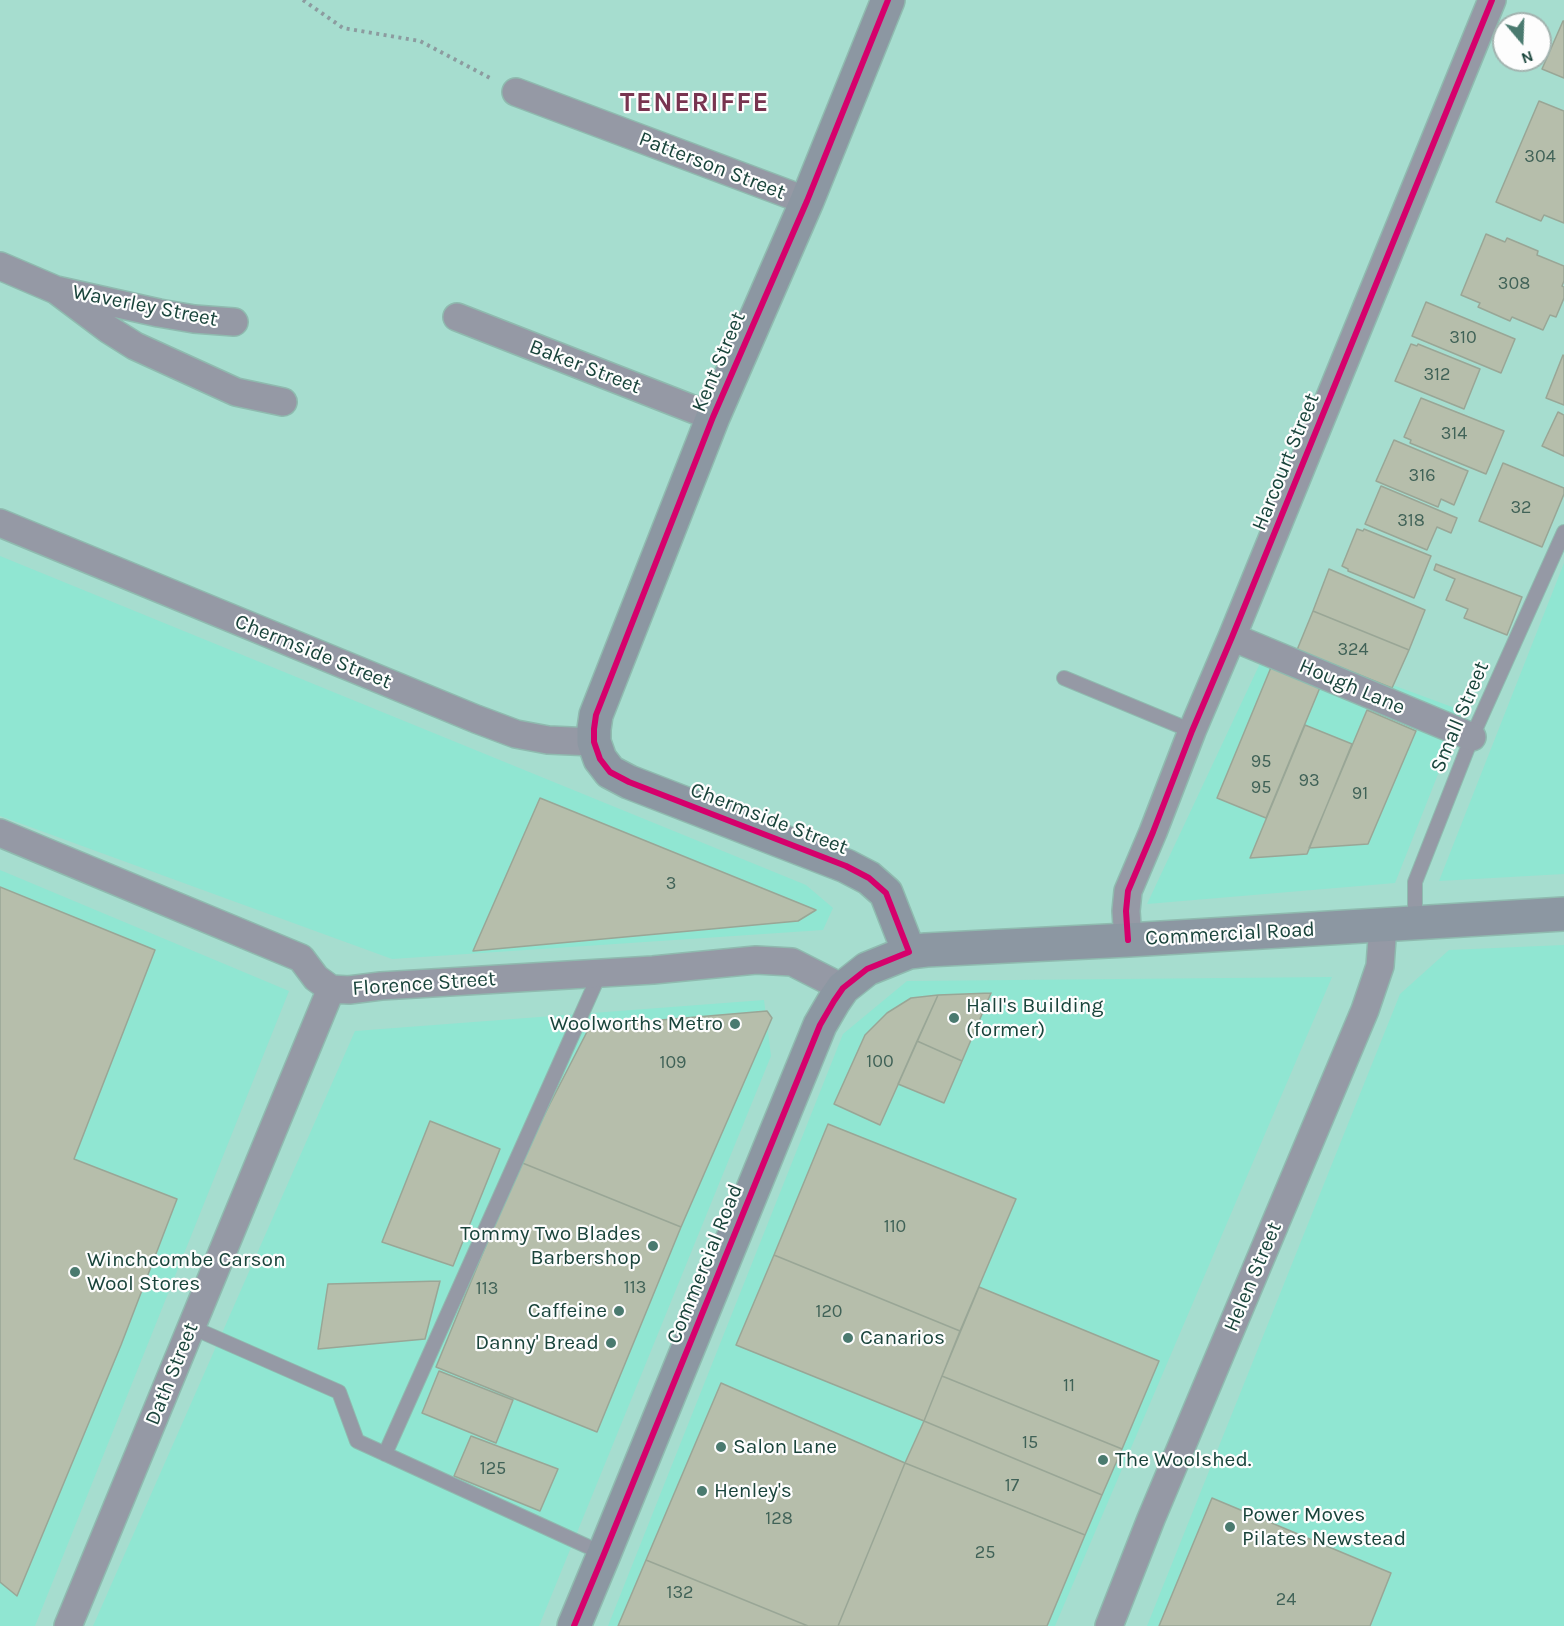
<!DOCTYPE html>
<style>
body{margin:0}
#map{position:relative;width:1564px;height:1626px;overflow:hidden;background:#a6ddcf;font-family:Karla,sans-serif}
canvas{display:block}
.north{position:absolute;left:1492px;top:12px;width:60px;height:60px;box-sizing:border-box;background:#fdfdfd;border:2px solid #a2b3af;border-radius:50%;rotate:161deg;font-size:16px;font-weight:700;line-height:24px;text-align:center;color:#19443b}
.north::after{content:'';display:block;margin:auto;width:21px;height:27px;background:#4a7a6f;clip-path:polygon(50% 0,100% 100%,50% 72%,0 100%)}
</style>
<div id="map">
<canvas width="1564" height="1626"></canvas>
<div class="north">N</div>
</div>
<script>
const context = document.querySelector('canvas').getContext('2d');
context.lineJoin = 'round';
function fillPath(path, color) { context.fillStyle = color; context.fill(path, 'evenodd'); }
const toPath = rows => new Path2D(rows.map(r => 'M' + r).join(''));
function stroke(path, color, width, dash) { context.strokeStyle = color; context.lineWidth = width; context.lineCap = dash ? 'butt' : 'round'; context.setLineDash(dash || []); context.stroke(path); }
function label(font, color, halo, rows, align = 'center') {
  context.font = font + ' Karla,sans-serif'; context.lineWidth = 4.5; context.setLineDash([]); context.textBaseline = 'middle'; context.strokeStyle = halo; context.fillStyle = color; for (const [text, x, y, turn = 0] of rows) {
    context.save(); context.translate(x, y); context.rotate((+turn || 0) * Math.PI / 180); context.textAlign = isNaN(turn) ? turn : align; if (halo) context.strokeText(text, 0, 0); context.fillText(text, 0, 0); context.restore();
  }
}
fillPath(toPath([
 [0,556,806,885,833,908,823,930,392,959,0,816],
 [1564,563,1564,874,1439,881],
 [1271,640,1463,711,1395,883,1147,904],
 [0,870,289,991,35,1626,0,1626],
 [1564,945,1564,1626,1147,1626,1400,994,1449,950],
 [1332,977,1055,1626,608,1626,843,1034,907,981],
 [764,1000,771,1056,539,1626,93,1626,355,1031]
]), '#90e6d2');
const building = toPath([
 [1563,21,1564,21,1564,78,1542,69,1563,21],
 [1539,101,1564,111,1564,223,1544,215,1541,221,1496,202,1539,101],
 [1486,234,1505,242,1507,238,1538,251,1537,255,1564,266,1564,281,1562,286,1564,287,1564,298,1556,317,1550,315,1543,330,1512,317,1510,321,1478,307,1480,303,1461,295,1486,234],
 [1426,302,1515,339,1501,373,1412,336,1426,302],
 [1411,344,1417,346,1418,344,1480,369,1464,409,1395,381,1411,344],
 [1563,355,1564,356,1564,405,1546,398,1563,355],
 [1421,398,1504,431,1486,474,1410,443,1411,440,1404,437,1421,398],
 [1558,412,1564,415,1564,456,1542,446,1558,412],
 [1394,440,1468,471,1454,505,1441,499,1438,507,1376,481,1394,440],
 [1503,463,1564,488,1564,494,1542,547,1479,521,1503,463],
 [1381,486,1457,518,1451,533,1437,527,1427,550,1365,524,1381,486],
 [1357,529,1363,531,1364,529,1431,556,1414,598,1348,571,1348,569,1342,566,1357,529],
 [1436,564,1522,597,1507,635,1464,618,1468,609,1446,600,1455,579,1434,570,1436,564],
 [1329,569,1425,610,1409,650,1313,611,1329,569],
 [1313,611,1409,650,1392,688,1297,650,1313,611],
 [1272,665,1321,685,1266,818,1217,798,1272,665],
 [1367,710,1416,731,1368,844,1309,848,1367,710],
 [1305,725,1352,744,1307,854,1250,858,1305,725],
 [540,798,816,910,798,921,473,951,540,798],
 [0,887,155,950,74,1159,177,1199,121,1345,17,1596,0,1582,0,887],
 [991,993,962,1061,917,1041,938,995,991,993],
 [938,995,880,1125,834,1104,865,1035,887,1013,911,998,938,995],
 [767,1011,772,1018,681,1227,520,1162,590,1026,767,1011],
 [917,1041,962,1061,944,1103,898,1084,917,1041],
 [430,1121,500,1149,453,1266,382,1242,430,1121],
 [828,1124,1016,1199,960,1331,774,1255,828,1124],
 [520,1162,681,1227,597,1432,436,1367,520,1162],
 [774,1255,960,1331,924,1421,736,1345,774,1255],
 [440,1281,425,1339,318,1349,328,1284,440,1281],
 [979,1287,1159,1361,1122,1449,942,1376,979,1287],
 [439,1371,513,1400,496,1443,422,1413,439,1371],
 [942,1376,1122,1449,1102,1495,924,1421,942,1376],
 [721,1383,905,1463,838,1626,808,1626,646,1560,721,1383],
 [924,1421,1102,1495,1085,1535,905,1463,924,1421],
 [471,1436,558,1469,540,1511,454,1476,471,1436],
 [905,1463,1085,1535,1047,1626,838,1626,905,1463],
 [1212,1498,1391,1573,1370,1626,1159,1626,1212,1498],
 [646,1560,808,1626,618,1626,646,1560]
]);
fillPath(building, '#b6beab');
stroke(building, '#99a696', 1.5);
const lane = toPath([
 [1064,678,1192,731],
 [1415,923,1415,882,1472,737,1564,532],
 [191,1327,339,1392,357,1441,604,1554],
 [385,1454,600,973]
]);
const street = toPath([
 [516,92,807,201],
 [0,266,56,290],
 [457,317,713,417],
 [234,322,194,319,159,313,56,290,108,329,135,346,236,392,283,402],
 [0,523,476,719,516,734,548,740,594,742],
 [1232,637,1472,737],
 [0,833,301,958,316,978,331,989,349,990,381,986,653,970,756,960,792,962,843,988],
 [1128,940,1126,911,1128,891,1153,832,1192,731,1232,637,1492,0],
 [68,1626,331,989],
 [1109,1626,1151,1519,1365,1010,1380,966,1383,925]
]);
const secondary = toPath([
 [888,0,807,201,713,417,596,715,594,729,594,742,600,759,610,772,629,782,846,866,869,878,886,893,909,952],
 [574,1626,604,1554,820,1025,834,1001,843,988,867,969,909,952,926,950,1128,940,1564,914]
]);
stroke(lane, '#8fbaaf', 16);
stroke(street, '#8fbaaf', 30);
stroke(secondary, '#8fbaaf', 36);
stroke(toPath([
 [303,0,343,28,420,41,490,78]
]), '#8c9b9f', 4, [3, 4.5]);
stroke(lane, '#9599a5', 14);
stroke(street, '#9599a5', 27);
stroke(secondary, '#8c97a2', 33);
stroke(toPath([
 [1128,940,1126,911,1128,891,1153,832,1192,731,1232,637,1492,0],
 [574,1626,604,1554,820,1025,834,1001,843,988,867,969,909,952,886,893,869,878,846,866,629,782,610,772,600,759,594,742,594,729,596,715,713,417,807,201,888,0]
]), '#d6006c', 6);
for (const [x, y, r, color] of [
 [954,1018,6,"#4a7a6f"],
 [735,1024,6,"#4a7a6f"],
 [653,1246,6,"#4a7a6f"],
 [75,1272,6,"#4a7a6f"],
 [619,1311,6,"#4a7a6f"],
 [848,1338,6,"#4a7a6f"],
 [611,1343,6,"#4a7a6f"],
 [721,1447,6,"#4a7a6f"],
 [1103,1460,6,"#4a7a6f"],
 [702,1491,6,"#4a7a6f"],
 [1230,1527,6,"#4a7a6f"]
]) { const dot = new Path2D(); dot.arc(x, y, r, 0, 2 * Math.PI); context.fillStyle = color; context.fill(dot); stroke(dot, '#fdfdfd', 2); }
label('18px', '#406257', null, [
 ["304",1540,157],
 ["308",1514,284],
 ["310",1463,338],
 ["312",1437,375],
 ["314",1454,434],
 ["316",1422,476],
 ["32",1521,508],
 ["318",1411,521],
 ["324",1353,650],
 ["95",1261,762],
 ["93",1309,781],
 ["95",1261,788],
 ["91",1360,794],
 ["3",671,884],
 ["100",880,1062],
 ["109",673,1063],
 ["110",895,1227],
 ["113",635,1288],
 ["113",487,1289],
 ["120",829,1312],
 ["11",1069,1386],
 ["15",1030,1443],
 ["125",493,1469],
 ["17",1012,1486],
 ["128",779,1519],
 ["25",985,1553],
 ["132",680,1593],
 ["24",1286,1600]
]);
label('21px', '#19443b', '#fdfdfd', [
 ["Patterson Street",712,166,21],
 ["Waverley Street",145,306,11],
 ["Kent Street",719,362,-67],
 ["Baker Street",585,367,21],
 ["Harcourt Street",1286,462,-68],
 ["Chermside Street",313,652,22],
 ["Hough Lane",1352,687,23],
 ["Small Street",1460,717,-67],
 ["Chermside Street",769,819,21],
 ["Commercial Road",1230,934,-3],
 ["Florence Street",424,984,-4],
 ["Commercial Road",705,1264,-68],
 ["Helen Street",1253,1277,-67],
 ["Dath Street",172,1374,-68]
]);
label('21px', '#19443b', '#fdfdfd', [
 ["Hall's Building",966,1006],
 ["(former)",966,1030],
 ["Woolworths Metro",723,1024,"right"],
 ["Tommy Two Blades",641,1234,"right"],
 ["Barbershop",641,1258,"right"],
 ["Winchcombe Carson",87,1260],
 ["Wool Stores",87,1284],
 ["Caffeine",607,1311,"right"],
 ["Canarios",860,1338],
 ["Danny' Bread",599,1343,"right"],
 ["Salon Lane",733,1447],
 ["The Woolshed.",1115,1460],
 ["Henley's",714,1491],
 ["Power Moves",1242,1515],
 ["Pilates Newstead",1242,1539]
], 'left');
context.letterSpacing = '1.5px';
label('bold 27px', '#783450', '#fdfdfd', [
 ["TENERIFFE",695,103]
]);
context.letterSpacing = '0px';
</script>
